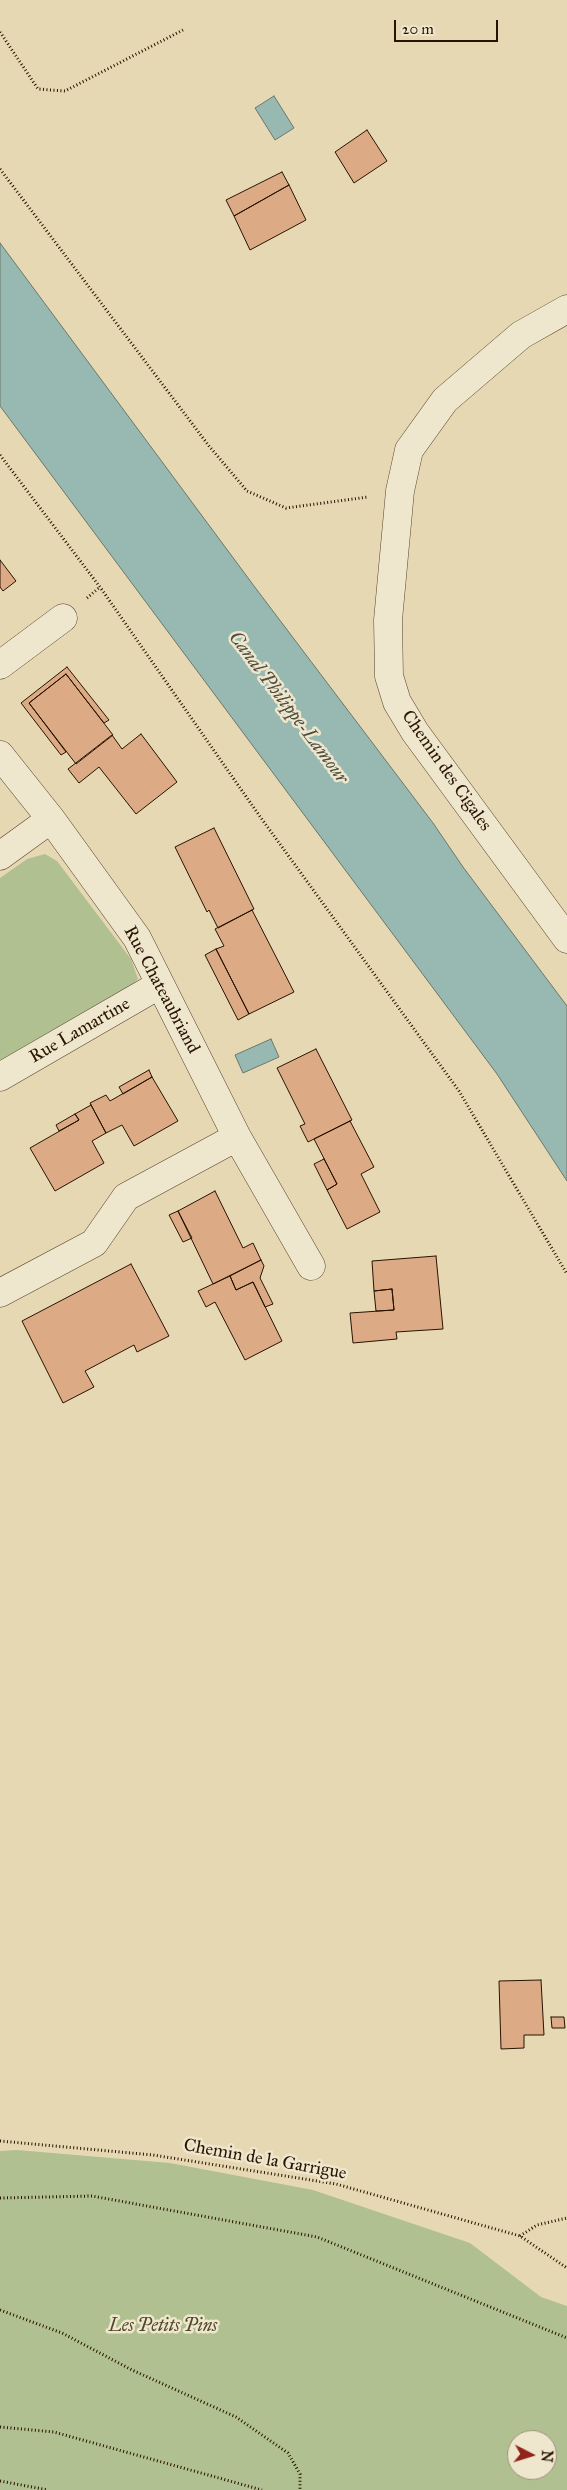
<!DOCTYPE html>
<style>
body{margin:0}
#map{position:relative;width:567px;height:2490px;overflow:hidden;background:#e7d8b4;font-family:"IM FELL Great Primer",serif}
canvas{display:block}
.north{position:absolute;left:507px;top:2430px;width:50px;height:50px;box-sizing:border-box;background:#efe6ce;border:1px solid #9f927c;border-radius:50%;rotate:95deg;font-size:14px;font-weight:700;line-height:20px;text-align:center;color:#271300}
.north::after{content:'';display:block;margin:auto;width:18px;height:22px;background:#8f2418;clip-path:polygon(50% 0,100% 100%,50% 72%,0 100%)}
.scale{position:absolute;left:394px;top:20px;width:104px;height:22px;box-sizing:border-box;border:2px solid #271300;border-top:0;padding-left:6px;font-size:15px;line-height:18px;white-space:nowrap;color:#271300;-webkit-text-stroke:4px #efe6ce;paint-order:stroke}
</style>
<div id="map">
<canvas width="567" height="2490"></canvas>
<div class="north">N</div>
<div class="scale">20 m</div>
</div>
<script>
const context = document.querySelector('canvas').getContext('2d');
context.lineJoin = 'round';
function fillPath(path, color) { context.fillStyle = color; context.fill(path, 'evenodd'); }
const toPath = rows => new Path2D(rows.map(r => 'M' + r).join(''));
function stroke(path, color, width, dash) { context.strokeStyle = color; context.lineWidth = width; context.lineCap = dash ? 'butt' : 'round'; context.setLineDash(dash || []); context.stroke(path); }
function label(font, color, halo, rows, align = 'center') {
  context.font = font + ' "IM FELL Great Primer",serif'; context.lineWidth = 5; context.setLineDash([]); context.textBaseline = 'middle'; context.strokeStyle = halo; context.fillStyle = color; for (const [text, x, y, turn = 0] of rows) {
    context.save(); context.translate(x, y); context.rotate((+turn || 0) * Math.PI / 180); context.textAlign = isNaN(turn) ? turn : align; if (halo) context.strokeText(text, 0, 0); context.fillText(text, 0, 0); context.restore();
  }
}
fillPath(toPath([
 [45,854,57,861,131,959,138,979,122,997,0,1064,0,878,27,859],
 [17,2150,170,2163,313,2190,470,2243,541,2297,567,2306,567,2490,0,2490,0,2151],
 [517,2440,547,2440,547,2470,517,2470]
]), '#b1c090');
const water = toPath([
 [274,96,294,128,275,140,255,108,274,96],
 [0,243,254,586,433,823,463,867,567,1006,567,1181,497,1074,0,406,0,243],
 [271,1039,279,1057,243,1073,235,1055,271,1039]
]);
fillPath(water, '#97b9b1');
stroke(water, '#6a776a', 1);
const building = toPath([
 [367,130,387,161,354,183,335,152,367,130],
 [282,172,289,185,234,216,226,200,282,172],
 [289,185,306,220,250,250,234,216,289,185],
 [0,560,16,581,3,591,0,587,0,560],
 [67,667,109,720,104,723,66,674,29,703,66,752,61,755,21,703,67,667],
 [66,674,113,735,76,764,29,703,66,674],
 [141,734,177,782,136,814,99,767,79,783,68,769,112,735,122,749,141,734],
 [214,828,254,909,218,928,209,910,207,912,175,847,214,828],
 [252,910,294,992,249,1014,216,949,224,946,215,929,252,910],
 [216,949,249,1014,238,1020,205,955,216,949],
 [316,1049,352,1120,308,1142,300,1126,305,1124,277,1068,316,1049],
 [149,1070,152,1077,123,1094,119,1087,149,1070],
 [152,1077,178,1121,134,1146,122,1125,106,1133,90,1103,106,1095,110,1101,152,1077],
 [91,1105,106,1133,92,1141,104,1163,55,1191,30,1148,79,1120,75,1114,91,1105],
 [75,1114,79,1120,59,1131,56,1125,75,1114],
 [350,1121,374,1167,361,1174,380,1212,347,1229,327,1190,337,1184,314,1139,350,1121],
 [324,1159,337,1184,327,1190,314,1164,324,1159],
 [215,1191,243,1248,253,1243,261,1260,213,1284,178,1211,215,1191],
 [178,1211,192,1238,183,1242,169,1215,178,1211],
 [436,1256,443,1329,396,1332,397,1339,353,1343,350,1313,394,1310,392,1289,374,1291,372,1261,436,1256],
 [261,1260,264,1266,260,1278,273,1304,265,1307,253,1282,236,1290,230,1276,261,1260],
 [131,1264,169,1336,137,1352,134,1345,85,1371,94,1387,63,1403,22,1321,131,1264],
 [230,1276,236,1290,253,1282,282,1341,245,1360,215,1302,206,1307,198,1291,230,1276],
 [392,1289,394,1310,376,1311,374,1291,392,1289],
 [541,1980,544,2035,524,2035,524,2048,501,2049,499,1981,541,1980],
 [551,2017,564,2017,565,2028,552,2028,551,2017]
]);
fillPath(building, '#ddaa86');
stroke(building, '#271300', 1);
const minor = toPath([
 [567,309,521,335,445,400,409,450,400,491,388,620,389,676,397,702,415,732,567,939],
 [0,665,63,618],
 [0,755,51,819,137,938,237,1137,311,1266],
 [0,856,51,819],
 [0,1077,159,985],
 [0,1293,94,1243,126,1197,237,1137]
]);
stroke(minor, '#57442d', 29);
stroke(toPath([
 [0,32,38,89,65,91,183,30],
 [0,169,209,446,247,491,286,508,368,497],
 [0,455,100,587,261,818,459,1091,567,1274],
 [87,598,100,587],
 [0,2141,153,2155,336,2184,520,2236,567,2268],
 [0,2198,92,2196,317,2237,567,2338],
 [520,2236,537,2225,567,2218],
 [0,2310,62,2333,132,2370,236,2417,288,2453,300,2474,300,2490],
 [0,2427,54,2432,262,2490],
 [0,2481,48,2490]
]), '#271300', 3, [1, 2.5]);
stroke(minor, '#efe6ce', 28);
label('18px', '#271300', '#efe6ce', [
 ["Chemin des Cigales",446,771,55],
 ["Rue Chateaubriand",161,990,62],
 ["Rue Lamartine",80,1031,-30],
 ["Chemin de la Garrigue",265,2160,10]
]);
label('italic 18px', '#50472b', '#efe6ce', [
 ["Les Petits Pins",163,2327]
]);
label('italic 19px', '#4e4d3e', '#efe6ce', [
 ["Canal Philippe-Lamour",288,708,53]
]);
</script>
